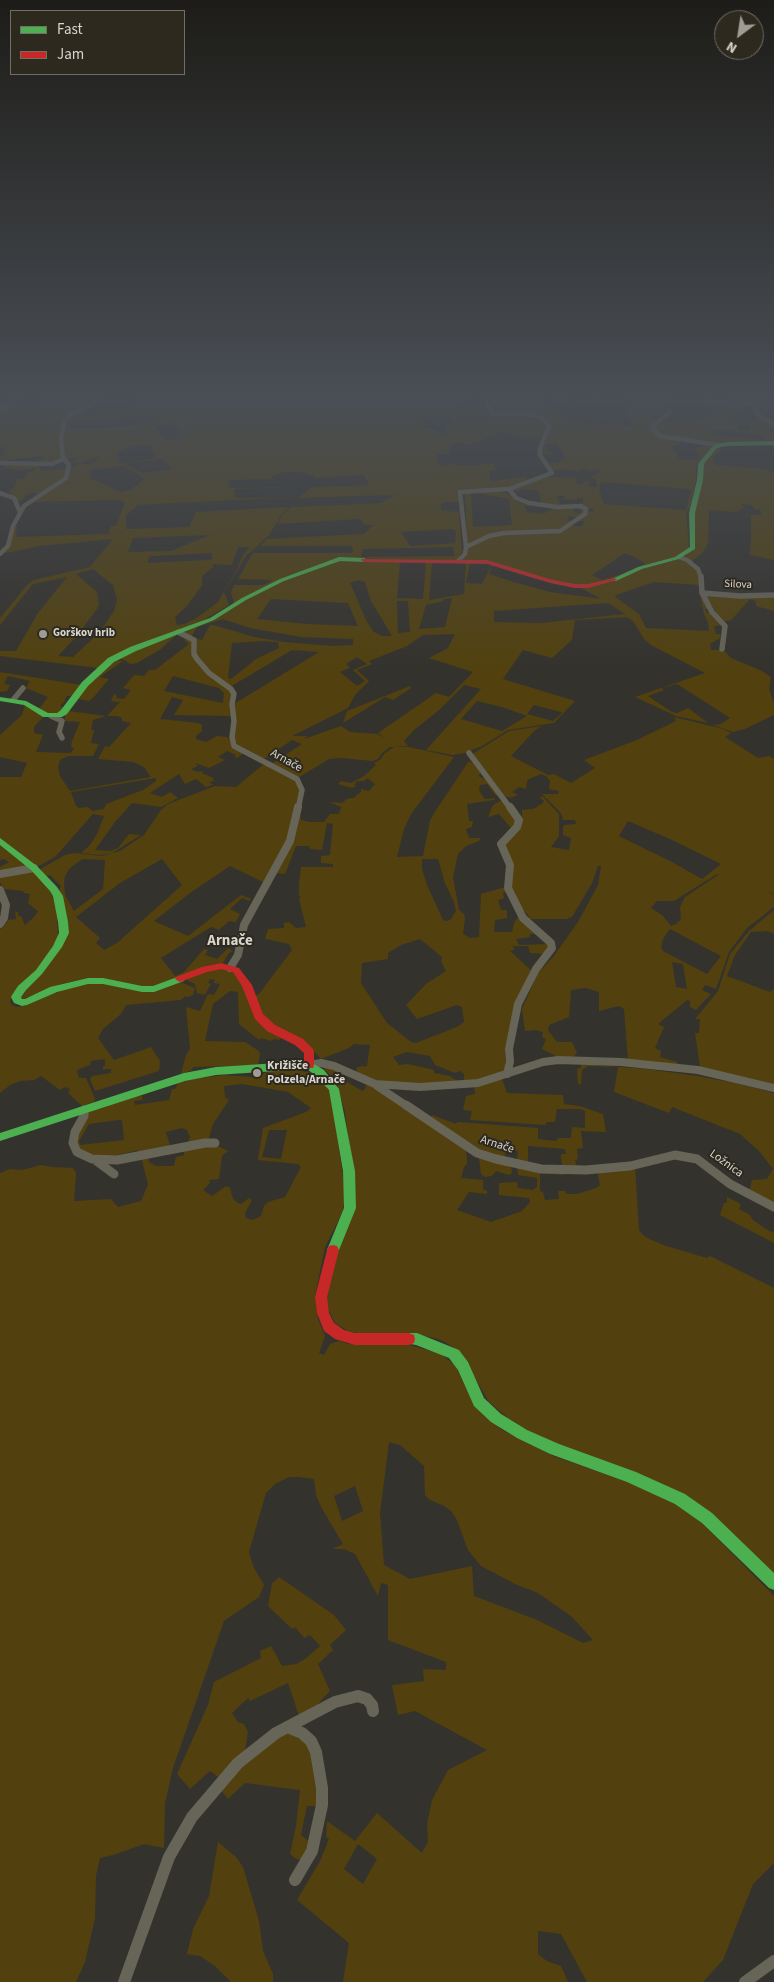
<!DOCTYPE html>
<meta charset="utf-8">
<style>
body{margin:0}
#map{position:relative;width:774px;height:1982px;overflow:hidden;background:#34322c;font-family:"Source Sans 3",sans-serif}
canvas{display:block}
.legend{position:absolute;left:10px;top:10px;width:175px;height:65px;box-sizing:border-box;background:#2d291f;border:1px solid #716e65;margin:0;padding:6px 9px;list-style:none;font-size:15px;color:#d7d5ce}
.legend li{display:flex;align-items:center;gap:10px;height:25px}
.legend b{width:25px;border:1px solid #716e65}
.north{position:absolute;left:714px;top:10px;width:50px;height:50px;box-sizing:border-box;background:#2d291f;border:1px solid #716e65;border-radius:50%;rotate:211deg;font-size:14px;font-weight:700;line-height:20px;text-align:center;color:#d7d5ce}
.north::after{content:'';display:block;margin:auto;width:18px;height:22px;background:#9e9c95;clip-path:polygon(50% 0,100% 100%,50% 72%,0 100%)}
</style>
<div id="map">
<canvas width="774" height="1982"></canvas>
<ul class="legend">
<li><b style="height:6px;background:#4caf50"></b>Fast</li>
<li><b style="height:6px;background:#c62828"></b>Jam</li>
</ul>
<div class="north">N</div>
</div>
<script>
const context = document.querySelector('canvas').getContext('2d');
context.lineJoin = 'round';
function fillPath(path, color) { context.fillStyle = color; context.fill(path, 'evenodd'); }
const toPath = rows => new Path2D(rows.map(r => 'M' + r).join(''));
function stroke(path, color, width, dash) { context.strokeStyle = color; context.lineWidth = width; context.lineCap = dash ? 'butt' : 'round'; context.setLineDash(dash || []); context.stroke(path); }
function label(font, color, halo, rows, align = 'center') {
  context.font = font + ' "Source Sans 3",sans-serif'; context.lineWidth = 4; context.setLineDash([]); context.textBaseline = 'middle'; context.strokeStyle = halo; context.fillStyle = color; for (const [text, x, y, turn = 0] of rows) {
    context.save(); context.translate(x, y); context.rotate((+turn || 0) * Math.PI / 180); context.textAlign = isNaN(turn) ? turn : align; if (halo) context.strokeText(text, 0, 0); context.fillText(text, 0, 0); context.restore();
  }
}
fillPath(toPath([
 [20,396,25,396,12,403,37,406,46,396,100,396,63,422,60,436,62,457,57,458,58,461,37,463,39,459,43,459,43,456,1,461,0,455,5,454,5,450,0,445,0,412,2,409],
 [140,396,476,396,453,408,464,408,471,404,477,405,481,402,487,413,492,414,472,418,445,429,453,421,444,415,421,418,424,427,435,429,441,434,445,435,446,429,469,420,494,415,508,415,491,411,489,404,496,402,492,396,557,396,597,424,614,426,606,417,597,402,591,396,670,396,669,399,665,399,663,411,653,412,647,410,642,412,653,414,653,419,657,420,652,426,653,429,660,436,668,439,655,430,654,426,658,421,686,424,702,419,714,409,726,411,728,407,718,404,735,401,725,397,727,396,752,396,751,398,757,400,759,396,774,396,774,404,770,405,774,405,774,413,772,414,770,408,757,407,749,402,751,400,744,398,741,402,751,406,747,405,742,408,733,421,741,422,738,430,750,430,752,420,762,418,765,420,762,421,768,421,774,425,774,428,769,430,774,435,774,442,769,443,774,443,774,446,720,446,720,451,714,457,713,462,717,465,764,469,774,472,774,560,750,555,751,537,751,516,749,515,762,515,760,511,762,509,754,510,752,505,742,504,742,506,746,507,736,512,707,510,709,511,708,544,702,553,692,562,684,558,695,547,693,514,694,510,696,510,694,509,701,482,702,467,718,446,725,444,678,439,680,445,672,447,679,459,700,460,696,449,698,447,706,445,713,447,696,466,696,481,690,507,686,514,689,548,687,552,674,558,643,566,612,580,586,586,552,582,487,561,464,561,463,559,466,556,468,547,481,539,498,534,489,535,467,545,465,494,467,492,475,490,460,489,458,492,460,502,444,502,441,505,441,510,458,512,460,509,459,506,461,505,459,515,462,552,457,560,335,559,286,577,234,604,231,592,234,585,263,585,273,580,238,579,253,553,352,553,353,550,352,546,260,546,267,539,364,534,374,525,365,525,360,519,278,524,283,514,291,507,381,503,395,495,298,498,312,487,368,485,368,482,363,475,314,478,314,474,313,476,301,472,283,472,272,476,272,479,229,480,229,488,311,487,235,489,235,498,297,497,138,505,126,515,126,529,189,527,196,512,289,507,282,514,269,535,246,556,224,592,229,605,202,621,125,651,98,668,0,656,0,651,16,651,38,613,67,577,33,584,0,625,0,618,27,585,34,580,90,567,113,539,39,546,1,554,9,546,15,527,17,527,16,537,109,534,111,526,116,526,125,502,119,500,33,502,27,506,24,512,21,512,23,508,30,503,67,478,71,467,74,467,77,464,91,464,97,459,98,456,81,463,69,463,75,460,76,457,66,461,65,459,62,438,65,422,69,420,67,419,71,415,79,410,93,414,134,406],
 [538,397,553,398,579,412,594,425,575,423,565,414],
 [596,397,623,397,633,427,615,424,603,411],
 [525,414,542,417,550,428,542,447,541,455,554,454,547,449,545,444,557,444,563,453,566,458,558,463,546,463,553,471,563,469,579,472,584,468,587,471,599,470,599,472,590,477,596,480,597,487,588,486,590,482,586,481,584,481,583,484,576,484,577,478,546,477,511,489,521,492,520,489,539,491,541,503,558,507,560,500,557,499,558,496,564,496,564,499,577,500,577,498,583,498,583,506,588,509,594,509,593,512,588,511,585,516,577,521,584,521,583,526,570,526,564,530,546,534,505,533,558,531,573,521,567,520,569,516,575,517,576,519,583,513,582,509,578,508,581,512,579,514,573,510,574,507,555,508,542,514,528,512,524,506,532,506,518,502,508,494,499,492,507,491,505,489,541,478,528,481,525,477,490,481,489,471,496,470,494,463,471,466,449,464,443,467,439,466,437,455,438,454,449,454,450,446,454,443,472,444,499,432,507,432,521,437,540,437,545,430,545,426,539,419,511,415],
 [149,415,159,420,128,426,70,429,71,422,112,420],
 [171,423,175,424,182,438,167,441,154,426],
 [719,430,761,434,766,441,712,435,714,431],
 [137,445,151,446,155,458,119,464,117,452],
 [162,459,172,469,143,473,125,464],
 [124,466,145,479,130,490,121,492,90,478,90,470],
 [601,482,688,489,691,490,686,510,604,504,599,489],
 [471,492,509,499,512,525,473,527],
 [453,529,455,530,456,533,455,543,410,546,401,532],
 [210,535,171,551,128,552,133,538],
 [238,547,250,547,243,555,237,569,218,602,198,617,185,624,177,625,175,617,187,606,202,585,202,576,213,567,213,564,232,565],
 [453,547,455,556,361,557,363,549],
 [212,553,212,559,209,560,148,563,148,558,151,556],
 [625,553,637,558,645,564,622,574,602,580,592,575],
 [93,569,113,585,117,600,114,611,99,633,73,657,58,656,75,638,97,609,99,604,97,592,76,574],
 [4,465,46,465,39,466,41,471,67,468,66,476,42,494,29,493,18,503,9,491,14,487,17,479,25,478,26,473,35,471,35,468,16,471,8,468,2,469,5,467],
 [680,559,686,560,697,570,701,585,654,582,616,595,615,597,639,614,646,628,709,631,708,623,704,614,701,599,703,599,710,609,705,609,707,613,713,613,723,625,714,626,716,634,720,634,720,638,710,644,711,650,723,650,731,658,762,671,771,677,769,689,774,703,774,715,745,729,733,732,713,725,721,724,730,718,677,684,662,688,664,690,648,696,672,712,677,713,688,708,708,723,676,716,635,697,705,673,651,645,644,639,633,621,627,617,575,620,572,640,552,658,523,650,503,679,575,701,554,723,508,730,482,746,465,753,453,755,426,750,481,689,464,685,438,711,414,730,404,741,408,746,390,747,382,753,378,759,373,761,341,758,329,759,301,776,296,777,234,744,234,704,319,652,292,650,230,687,210,672,196,655,197,645,184,633,281,581,336,560,470,562,466,583,482,584,492,565,493,565,489,574,507,580,550,592,601,599,579,587,609,582,642,569],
 [400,562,426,563,423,599,397,598],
 [432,563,466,563,464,594,429,600],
 [358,580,365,582,371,601,392,636,382,636,374,632,367,622,350,583],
 [452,598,445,627,419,629,426,605,443,601,444,599],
 [271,599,348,603,358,626,307,624,257,619],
 [397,601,408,601,410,632,398,633],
 [608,603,625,614,541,623,494,622,494,611],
 [223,619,250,628,301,637,353,639,353,645,333,646,283,642,254,637,213,625,210,625,202,640,191,637,197,627],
 [455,634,448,648,429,658,473,672,449,697,436,693,378,733,385,738,377,734,350,732,341,726,307,738,304,738,308,736,292,736,348,708,355,695,369,681,357,670,372,664,369,661,407,646,423,635],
 [263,641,278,642,279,648,256,659,231,679,228,678,232,643],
 [357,657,367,664,353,670,365,681,357,686,340,672,350,668,346,664],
 [477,701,502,707,527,716,502,731,461,719],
 [534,705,561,712,562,713,553,721,527,714],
 [292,740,302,744,273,763,264,759],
 [704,594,774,596,774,611,756,606,756,601,750,599,731,620,723,622],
 [177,634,161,649,137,663,131,664,120,658,123,655],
 [187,637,191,640,194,657,228,688,232,695,232,716,174,715,183,700,172,697,160,719,198,723,202,725,202,731,196,736,196,739,206,742,217,736,227,737,243,753,241,755,237,758,234,756,236,755,227,751,218,757,225,760,209,768,195,763,198,766,191,769,197,772,203,771,202,773,213,778,214,781,209,782,213,785,206,787,196,779,185,784,179,774,150,793,162,797,170,792,178,798,161,807,132,803,115,822,95,850,110,851,118,848,129,834,141,835,112,853,99,855,81,853,90,845,97,834,104,816,93,814,56,856,41,865,37,866,0,839,0,777,21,777,27,763,0,757,0,735,22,715,25,705,43,714,40,716,43,717,34,727,34,733,43,735,36,752,71,753,74,748,71,747,72,741,80,722,65,721,65,715,68,711,106,716,93,720,91,730,94,730,91,743,99,744,93,756,68,756,60,760,58,767,60,776,70,791,151,777,144,767,133,762,98,759,105,746,109,747,131,723,122,721,122,718,117,716,107,716,120,702,111,701,114,694,117,696,116,698,124,699,131,690,123,688,134,675,144,676,149,670,155,670,189,644,184,640],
 [173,676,219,688,224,693,223,703,164,691],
 [156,778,156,781,143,790,106,804,104,809,92,811,88,807,79,808,76,806,71,792],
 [116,660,123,661,100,677,109,679,92,699,89,701,78,699,91,681],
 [0,672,82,685,75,695,67,696,64,700,66,700,60,706,65,708,61,713,50,714,39,709,48,697,26,688,30,681,8,676,4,684,10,685,7,691,0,692],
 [410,686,411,688,393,700,385,697,343,723,347,711],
 [674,717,723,729,731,733,725,737,758,758,770,756,774,759,774,894,765,891,774,895,774,907,747,928,729,952,716,989,705,985,702,990,711,994,696,1010,690,1007,690,1001,687,1000,658,1024,664,1027,655,1048,661,1051,660,1057,677,1062,677,1067,628,1061,624,1009,619,1006,599,1011,599,992,586,988,571,990,569,1017,549,1025,548,1030,557,1042,572,1042,577,1053,572,1058,562,1059,542,1049,546,1039,542,1037,543,1032,536,1030,525,1031,522,1009,538,973,553,957,578,922,598,885,601,866,598,866,592,883,572,917,566,919,531,919,517,902,512,893,504,846,522,823,522,810,533,809,543,803,544,801,540,798,542,796,559,814,559,836,551,847,569,850,571,838,563,835,563,828,564,825,576,824,575,820,563,820,561,813,542,794,558,794,559,791,549,789,550,781,546,776,541,774,529,779,527,781,526,789,519,787,512,792,518,795,510,798,505,796,490,777,474,756,474,753,509,731,542,726,535,730,511,756,548,775,554,774,571,783,595,768,584,760,637,740,676,721],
 [628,821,670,839,721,864,702,879,672,862,619,836],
 [717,874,718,875,685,897,680,907,681,919,676,924,671,926,662,915,651,908,657,901,674,901],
 [670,929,721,956,707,974,663,951,661,948,663,939],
 [672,962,683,964,687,989,676,987],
 [394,747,409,747,454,757,411,814,404,829,397,857,423,856,430,821,434,813,469,761,473,763,481,773,478,776,488,780,497,795,496,796,487,784,480,785,479,790,485,799,495,798,494,800,467,804,469,821,473,821,472,827,466,829,469,838,480,838,479,841,466,846,458,854,453,877,459,910,464,914,465,919,463,934,470,938,479,937,481,894,505,887,508,891,503,893,504,898,498,900,501,910,507,910,507,918,495,920,494,932,512,932,514,923,518,917,520,917,537,934,530,934,530,937,516,939,519,945,549,944,546,954,530,953,528,946,513,946,514,950,510,951,533,972,505,1049,506,1073,472,1082,464,1081,464,1074,460,1071,455,1073,435,1065,430,1056,407,1052,393,1057,399,1065,408,1064,434,1070,434,1073,450,1076,457,1081,455,1083,389,1084,378,1082,356,1073,357,1067,367,1066,370,1045,354,1044,349,1048,321,1059,306,1043,282,1031,265,1018,254,996,259,994,292,950,289,944,265,939,268,929,284,928,284,923,289,922,296,928,306,927,299,899,301,897,299,895,299,884,301,867,333,867,333,864,321,863,321,856,330,855,333,824,327,823,322,850,310,849,309,846,296,846,285,874,276,873,300,812,301,820,309,822,324,822,330,814,339,814,341,807,329,802,342,803,347,799,356,797,355,796,361,792,361,789,369,791,375,784,367,778,364,781,357,781,354,785,356,786,352,788,338,784,341,781,351,783,364,776,376,765,374,763,380,760,385,753],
 [422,859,438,859,445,883,454,902,456,911,451,919,447,921,443,920,427,885,422,869],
 [420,939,442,957,441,961,446,971,426,984,406,1005,417,1019,457,1005,462,1007,464,1022,457,1027,416,1043,411,1042,387,1023,361,983,362,963,388,959,388,953,401,945],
 [264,764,296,780,300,790,293,829,267,884,230,866,190,893,154,921,188,936,241,895,251,899,249,901,242,898,230,909,240,914,236,922,229,921,219,930,211,927,161,958,175,976,184,972,204,949,208,950,205,955,217,959,228,948,233,951,229,953,224,961,225,962,211,965,155,986,145,987,87,978,61,984,24,999,20,997,60,947,59,890,61,886,50,875,46,876,41,870,42,868,65,855,74,853,101,856,120,851,144,835,161,810,168,804,215,786,236,787],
 [82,859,105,860,103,889,74,911,65,895,64,882,65,876,69,869],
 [162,859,182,885,117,943,104,950,96,943,100,938,76,917,120,883],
 [502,800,516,818,514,827,511,828,499,814,488,817,493,805],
 [0,845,27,866,0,873,0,867,9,862,4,859,0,860],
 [32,868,56,898,58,937,43,963,13,993,10,1002,12,1005,17,1007,24,1006,40,998,83,983,105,983,131,990,146,992,180,982,195,988,193,995,188,997,185,996,181,1000,126,1005,121,1014,103,1029,98,1038,114,1060,151,1047,160,1061,159,1071,95,1091,90,1079,92,1076,111,1073,111,1069,103,1069,103,1066,105,1066,105,1059,91,1061,90,1065,77,1070,79,1078,86,1078,95,1099,94,1102,82,1106,68,1093,70,1089,65,1087,60,1090,41,1076,34,1080,20,1081,10,1085,0,1093,0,929,3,928,8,920,16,919,15,911,18,912,18,916,21,916,25,925,35,916,38,911,28,903,30,894,24,893,23,891,4,889,0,882,0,874],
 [774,910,774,934,768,931,751,932,735,955,727,976,770,992,774,989,774,1086,700,1067,695,1033,699,1033,700,1019,695,1019,718,991,730,954,749,931],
 [216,968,231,970,236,974,241,979,252,1010,282,1037,279,1040,274,1039,271,1041,261,1038,259,1040,239,1024,238,992,230,991,213,1004,205,1041,245,1042,259,1051,260,1054,258,1065,193,1067,192,1070,181,1074,186,1055,190,1049,186,1007,200,1011,208,994,214,995,220,984,213,983,215,980,210,979,208,983,211,984,205,995,197,993,195,984,186,980],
 [581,1064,646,1069,697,1076,735,1083,774,1093,774,1204,749,1192,752,1180,767,1179,773,1169,759,1151,740,1134,672,1107,669,1113,614,1092,618,1067,588,1066,582,1070,581,1084,578,1084,577,1069,581,1068],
 [324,1066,344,1073,342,1079,359,1089,362,1091,365,1089,367,1083,466,1149,467,1164,464,1167,461,1178,483,1180,483,1189,487,1191,487,1194,469,1192,457,1210,491,1222,522,1211,530,1202,529,1198,499,1195,499,1183,517,1182,518,1188,533,1190,537,1187,537,1178,518,1175,517,1166,563,1172,564,1175,540,1173,540,1191,543,1192,545,1200,559,1199,558,1191,565,1191,567,1194,577,1194,596,1188,600,1185,597,1170,635,1166,639,1230,642,1234,647,1238,666,1246,707,1258,710,1256,774,1288,774,1577,715,1519,688,1496,634,1472,551,1442,529,1432,508,1418,489,1402,460,1352,445,1342,435,1338,414,1334,358,1333,348,1331,335,1323,326,1305,327,1294,341,1240,356,1203,345,1112,340,1094,337,1084,323,1067],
 [293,1069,311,1073,317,1077,325,1084,331,1094,345,1191,343,1211,325,1247,315,1296,318,1319,325,1336,319,1353,324,1355,330,1344,339,1341,349,1344,410,1345,441,1354,456,1366,470,1396,489,1420,504,1431,553,1456,631,1483,672,1501,700,1521,774,1596,774,1863,753,1884,723,1960,703,1982,587,1982,561,1934,538,1931,538,1954,547,1961,561,1966,568,1982,343,1982,349,1943,297,1900,320,1861,329,1839,326,1837,327,1821,355,1841,377,1813,422,1853,428,1842,427,1824,432,1800,448,1770,487,1750,415,1711,398,1715,392,1685,424,1681,423,1669,446,1670,446,1662,388,1640,388,1585,381,1583,378,1596,355,1554,344,1549,332,1549,343,1544,321,1507,316,1495,314,1479,299,1477,289,1477,275,1484,266,1493,249,1552,253,1566,264,1585,259,1597,224,1621,173,1768,165,1803,164,1848,144,1844,113,1855,100,1858,96,1876,95,1918,85,1962,76,1982,0,1982,0,1173,10,1169,22,1170,41,1165,51,1167,73,1168,76,1173,74,1201,111,1199,118,1207,141,1201,147,1187,148,1184,141,1157,148,1156,149,1162,156,1166,174,1166,176,1157,184,1155,184,1149,216,1145,228,1151,222,1156,219,1179,209,1180,210,1183,203,1190,212,1196,226,1186,230,1188,233,1199,238,1203,241,1204,249,1198,252,1200,245,1213,246,1218,252,1220,261,1216,264,1206,268,1202,285,1197,301,1167,298,1164,258,1160,263,1128,306,1112,311,1108,288,1092,242,1084,224,1086,225,1097,229,1100,213,1124,208,1141,188,1142,190,1137,187,1130,182,1128,166,1132,170,1146,138,1155,138,1150,113,1156,81,1154,75,1140,87,1112,141,1094,143,1100,134,1101,135,1105,169,1100,172,1089,175,1089,178,1083,194,1079,224,1075,252,1077,272,1071],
 [119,1120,122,1120,124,1140,80,1145,79,1141,89,1124],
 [269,1130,287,1130,281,1159,262,1157],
 [389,1442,400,1445,424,1466,425,1495,430,1500,444,1506,451,1511,457,1520,468,1550,481,1566,515,1584,538,1593,572,1617,593,1640,583,1643,537,1620,474,1596,472,1566,410,1579,384,1565,380,1513],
 [355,1486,363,1511,342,1521,334,1496],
 [358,1844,377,1859,363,1884,344,1869],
 [502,1079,507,1093,563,1095,564,1104,579,1106,603,1114,606,1132,581,1131,583,1148,577,1149,578,1159,575,1160,577,1167,562,1168,561,1154,566,1154,565,1149,528,1146,528,1165,517,1161,518,1151,506,1150,504,1160,480,1151,432,1117,432,1115,456,1124,458,1122,538,1128,538,1139,546,1140,557,1141,558,1138,571,1138,572,1127,585,1128,585,1111,580,1109,557,1109,555,1122,546,1122,546,1125,470,1120,472,1111,463,1110,466,1096,475,1094,474,1085],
 [479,1158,511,1166,512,1173,509,1175,496,1171,492,1176,485,1177,481,1174],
 [727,1197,739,1203,741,1206,739,1209,750,1215,753,1220,769,1231,774,1232,774,1243,720,1215,724,1203,727,1203],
 [279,1577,334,1615,346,1630,333,1642,330,1645,333,1650,318,1664,330,1691,315,1707,299,1716,288,1683,250,1701,248,1698,232,1713,238,1722,244,1724,248,1732,245,1751,221,1779,210,1771,190,1789,177,1774,208,1705,214,1682,261,1658,260,1651,271,1646,282,1666,296,1664,305,1659,320,1646,310,1635,304,1638,295,1627,293,1629,290,1627,268,1606,272,1583],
 [292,1727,308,1734,319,1806,307,1806,301,1835,316,1847,308,1860,296,1859,290,1854,296,1826,300,1790,245,1783,228,1799,220,1789,235,1770],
 [218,1842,237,1858,243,1867,259,1921,263,1951,273,1974,273,1982,231,1982,215,1966,200,1956,187,1954,193,1929,209,1896]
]), '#52410e');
stroke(toPath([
 [484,396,492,413,534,415,544,420,549,426,540,448,540,455,552,473,509,489],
 [709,396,703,402,750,403,756,407,758,415,774,424],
 [0,410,18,396],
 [669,413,653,425,653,428,660,436,718,445],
 [0,463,52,464,64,459],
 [509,489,516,498,529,503,557,507,581,506,586,509,585,514,560,531,504,533,489,536,466,547,460,492,509,489],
 [0,493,14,498,20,512],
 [0,554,8,546,13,526,24,506,66,478,69,465,63,458,61,439,65,420,71,414,90,405,101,396],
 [679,557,687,560,698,569,701,577],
 [458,561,465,554,466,547]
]), '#676458', 4.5);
stroke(toPath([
 [701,576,702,593,740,596,774,595],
 [702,593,712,612,725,626,722,649],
 [178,632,194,640,194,654,197,659,209,673,231,689,234,694,232,704,234,721,232,737,234,746,297,779,302,790,298,809],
 [13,700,23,688],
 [51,716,62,721,59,732,62,738],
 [469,753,511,809]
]), '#676458', 5.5);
stroke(toPath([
 [0,874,34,868],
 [0,890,6,905,4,918,0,924],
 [230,968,238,955,244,925,290,841,298,807],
 [309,1065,321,1063,334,1066,375,1084,420,1087,478,1083,543,1062,558,1060,621,1062,698,1070,774,1088],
 [507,1074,510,1062,509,1049,518,1004,536,969,552,948,551,943,523,918,508,888,510,865,501,844,517,827,519,820,510,807],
 [377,1086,407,1106]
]), '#676458', 8);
stroke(toPath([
 [406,1105,477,1153,496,1159,541,1169,586,1170,630,1166,675,1155,697,1159,730,1184,774,1207],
 [84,1110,84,1116,75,1132,73,1143,77,1152,92,1159,117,1160,205,1143,215,1143],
 [95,1160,114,1174]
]), '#676458', 9);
stroke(toPath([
 [287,1727,302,1733,311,1741,316,1752,322,1788,322,1805,312,1851,295,1880],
 [124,1982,169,1857,192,1817,238,1763,276,1733,335,1702,358,1696,367,1699,372,1705,373,1711],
 [745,1982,774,1961]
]), '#676458', 12);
fillPath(toPath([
 [774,441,774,445,728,446,720,447,716,449,704,464,703,480,695,513,695,549,679,559,642,569,616,581,612,581,612,579,638,567,675,557,690,547,689,513,697,480,698,464,712,447,716,444,728,442,774,441],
 [339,557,364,558,367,560,364,562,340,561,284,581,246,600,214,620,136,651,114,662,88,686,67,714,62,717,43,717,24,705,0,701,0,697,26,701,48,713,57,713,61,710,82,682,108,658,130,647,210,618,242,598,280,579,339,557],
 [0,838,37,866,57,887,63,896,68,922,69,933,62,947,42,974,26,990,21,997,22,999,25,999,50,987,88,978,103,978,142,986,153,986,180,976,184,977,185,979,184,981,154,992,142,992,103,984,88,984,57,992,27,1005,22,1006,14,1003,11,997,12,995,18,986,36,970,53,946,59,933,58,922,53,896,50,891,31,870,0,845,0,838],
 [309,1061,324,1070,339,1089,355,1171,356,1208,339,1250,337,1254,333,1255,329,1254,327,1250,344,1208,343,1171,329,1090,316,1076,307,1069,216,1075,185,1081,0,1141,0,1133,184,1073,216,1067,309,1061],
 [409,1333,417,1333,459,1350,468,1362,484,1398,501,1414,527,1430,559,1444,636,1472,685,1494,712,1513,774,1573,774,1590,769,1588,702,1523,675,1504,627,1482,550,1454,517,1438,491,1422,474,1406,458,1370,449,1358,416,1345,404,1343,403,1339,404,1335,409,1333]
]), '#4caf50');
fillPath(toPath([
 [362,559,487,560,553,580,575,584,588,584,614,578,617,580,588,588,575,588,550,583,487,564,364,562,361,560,362,559],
 [221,963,239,968,252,985,263,1014,275,1025,303,1039,313,1049,314,1052,314,1065,313,1068,305,1068,304,1065,304,1053,295,1045,267,1031,255,1019,242,986,233,972,221,969,207,972,180,982,175,979,176,977,202,967,221,963],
 [333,1245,337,1246,339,1250,327,1297,329,1313,334,1323,344,1330,355,1333,409,1333,414,1335,415,1339,414,1343,409,1345,355,1345,335,1339,324,1331,317,1313,315,1297,327,1250,329,1246,333,1245]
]), '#c62828');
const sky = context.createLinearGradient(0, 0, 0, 674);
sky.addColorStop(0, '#1d1c18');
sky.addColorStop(0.59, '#4a4f56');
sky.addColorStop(1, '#4a4f5600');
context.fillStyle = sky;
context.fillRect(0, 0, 774, 674);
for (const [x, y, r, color] of [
 [43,634,5,"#9e9c95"],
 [257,1073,5,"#9e9c95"]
]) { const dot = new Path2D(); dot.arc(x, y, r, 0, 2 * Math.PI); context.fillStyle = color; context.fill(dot); stroke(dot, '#2d291f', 2); }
label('11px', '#d7d5ce', '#2d291f', [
 ["Silova",738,585,3]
]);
label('bold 11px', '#d7d5ce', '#2d291f', [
 ["Gorškov hrib",53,634]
], 'left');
label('12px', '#d7d5ce', '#2d291f', [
 ["Arnače",286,761,29],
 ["Arnače",497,1145,18],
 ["Ložnica",726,1164,36]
]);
label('bold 12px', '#d7d5ce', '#2d291f', [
 ["Križišče",267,1066],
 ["Polzela/Arnače",267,1080]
], 'left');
label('bold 15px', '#d7d5ce', '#2d291f', [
 ["Arnače",230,942]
]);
</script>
